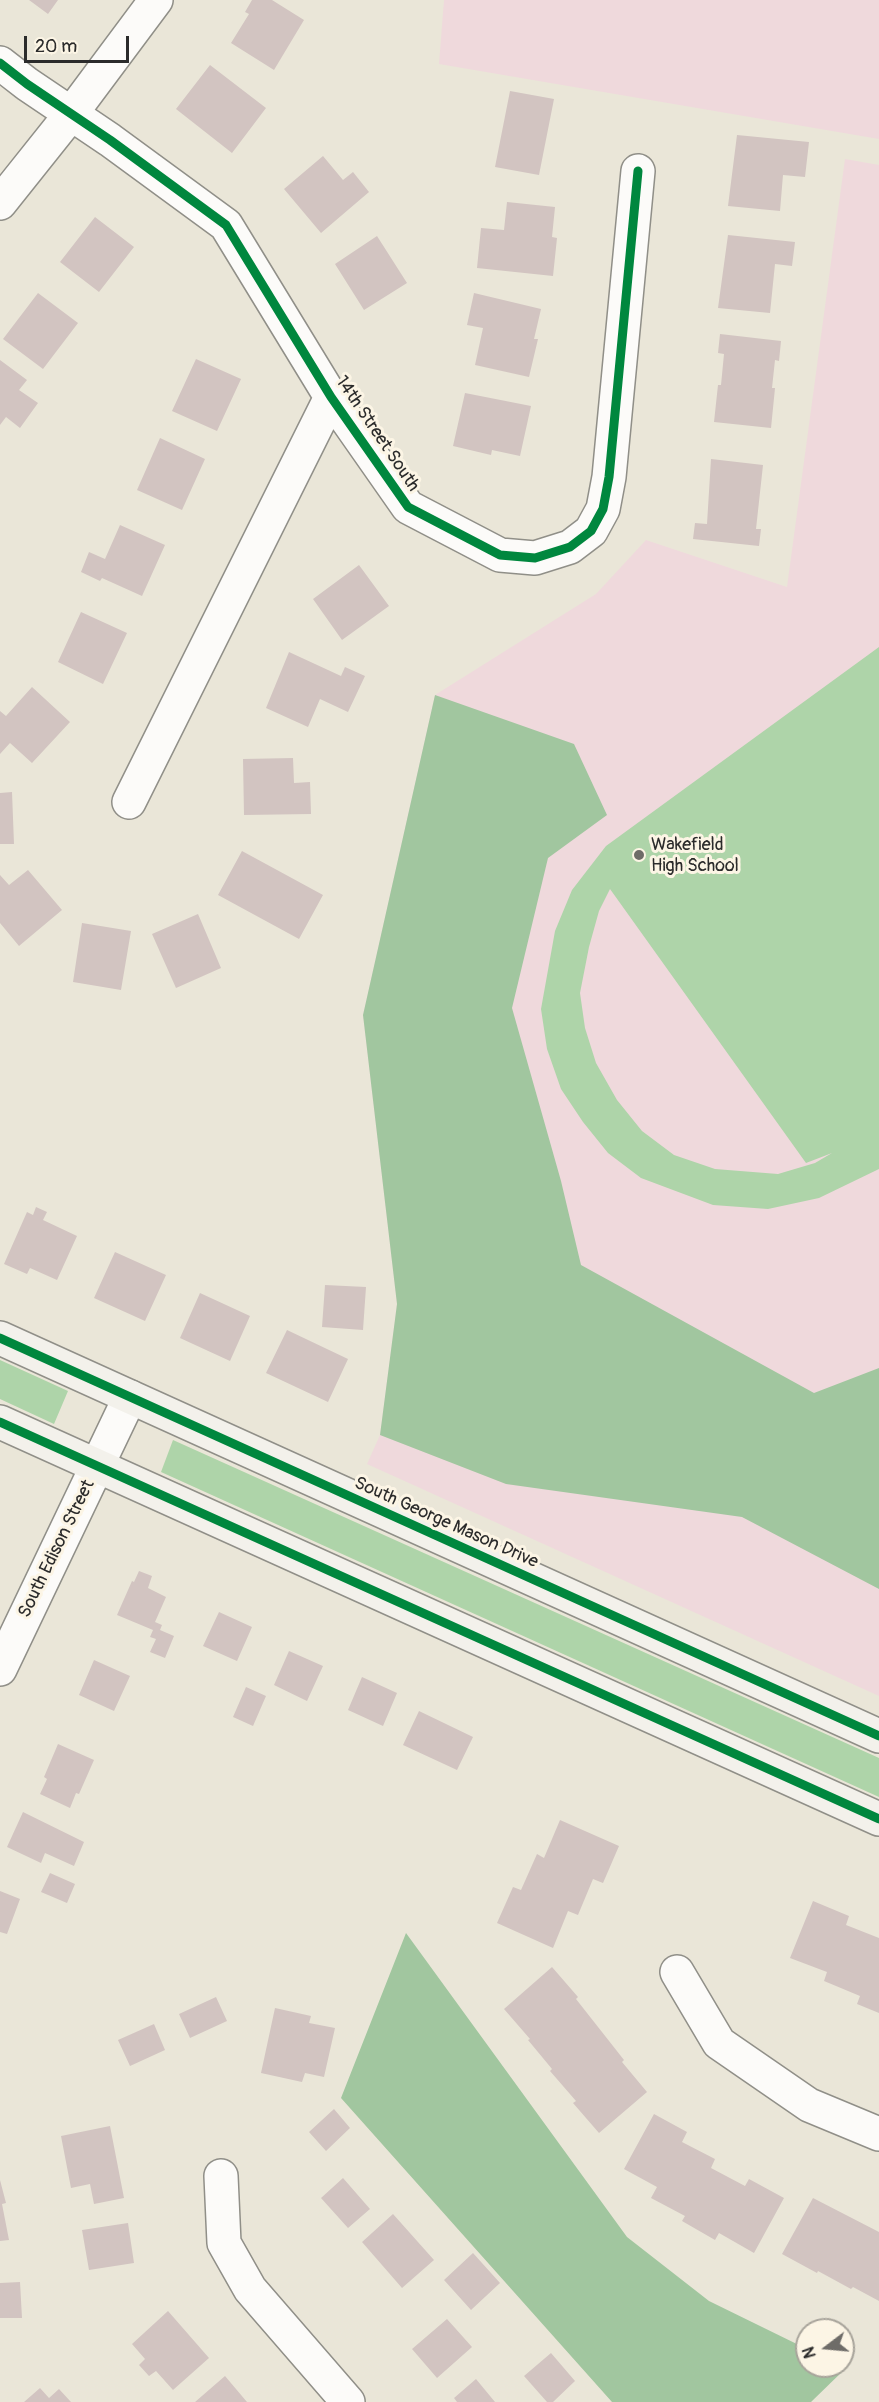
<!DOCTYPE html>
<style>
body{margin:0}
#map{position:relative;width:879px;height:2402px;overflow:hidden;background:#eae6d8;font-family:Pangolin,sans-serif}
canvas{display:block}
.north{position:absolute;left:795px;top:2318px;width:60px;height:60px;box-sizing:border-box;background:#fcf5e5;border:2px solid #a8a49b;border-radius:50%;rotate:254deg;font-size:16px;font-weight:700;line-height:24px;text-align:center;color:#2b2b2b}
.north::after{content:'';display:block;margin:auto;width:21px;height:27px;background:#6e6c68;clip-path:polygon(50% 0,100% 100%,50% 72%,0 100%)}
.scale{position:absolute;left:24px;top:36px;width:105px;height:27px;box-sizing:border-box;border:3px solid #2b2b2b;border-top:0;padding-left:8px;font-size:18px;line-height:21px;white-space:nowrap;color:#2b2b2b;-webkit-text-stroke:4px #fcf5e5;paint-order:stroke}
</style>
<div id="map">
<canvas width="879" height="2402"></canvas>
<div class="north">N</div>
<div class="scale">20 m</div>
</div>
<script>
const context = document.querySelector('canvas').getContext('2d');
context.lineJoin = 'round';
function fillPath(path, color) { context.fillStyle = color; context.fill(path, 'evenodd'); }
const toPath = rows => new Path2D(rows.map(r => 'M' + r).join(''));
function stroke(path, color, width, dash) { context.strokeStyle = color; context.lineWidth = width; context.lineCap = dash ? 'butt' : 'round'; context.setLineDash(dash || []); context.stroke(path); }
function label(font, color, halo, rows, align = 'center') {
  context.font = font + ' Pangolin,sans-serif'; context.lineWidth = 6; context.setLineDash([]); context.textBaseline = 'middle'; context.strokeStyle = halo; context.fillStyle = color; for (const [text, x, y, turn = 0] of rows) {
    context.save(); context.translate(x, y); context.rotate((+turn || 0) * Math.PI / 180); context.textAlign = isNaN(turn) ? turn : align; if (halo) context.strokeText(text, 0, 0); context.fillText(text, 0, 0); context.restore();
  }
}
fillPath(toPath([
 [444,0,879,0,879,139,439,64],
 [845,159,879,165,879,1696,367,1464,380,1435,397,1304,363,1015,435,695,596,594,646,540,787,587]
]), '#efd9dc');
fillPath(toPath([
 [879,647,879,1169,819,1198,768,1209,713,1205,641,1178,608,1153,583,1122,561,1089,547,1049,541,1009,555,931,572,890,606,846],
 [610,889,806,1163,832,1153,815,1163,778,1174,715,1169,674,1155,642,1131,617,1100,596,1063,585,1028,580,993,589,947,599,911],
 [0,1360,68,1391,54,1424,0,1399],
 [173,1440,879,1758,879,1797,161,1472]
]), '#aed4a9');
fillPath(toPath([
 [435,695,574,744,607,815,548,858,512,1008,561,1181,581,1265,814,1393,879,1368,879,1589,742,1517,506,1484,380,1435,397,1304,363,1015],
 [406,1933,627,2237,709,2301,807,2349,807,2366,842,2366,846,2368,811,2402,612,2402,341,2098]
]), '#a1c69f');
fillPath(toPath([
 [29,0,58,0,48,14],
 [252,0,272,0,304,20,274,70,231,43,249,14,245,12],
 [210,65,266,108,232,153,176,109],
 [510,91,554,99,539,175,495,167],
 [737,135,809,142,805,177,783,175,780,211,728,206],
 [323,156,343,180,353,172,369,192,321,233,284,189],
 [507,202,555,207,552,237,557,238,553,276,477,268,481,228,504,230],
 [95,217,134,247,99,292,60,262],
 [728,235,795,242,792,266,775,264,770,313,718,308],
 [377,236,407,283,364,310,335,264],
 [38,293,78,323,43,369,3,339],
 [474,293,541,309,534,339,538,339,529,377,475,365,483,328,467,325],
 [720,334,781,341,779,361,775,360,772,388,775,388,771,428,714,422,718,385,721,385,724,354,718,353],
 [196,359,241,379,217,431,172,411],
 [0,360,27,380,19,390,38,403,20,428,6,417,0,425],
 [465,393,531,406,520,456,492,450,491,455,453,446],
 [160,438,205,459,182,510,137,490],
 [711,459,763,465,756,529,761,529,759,546,693,539,695,523,707,524],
 [120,525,165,545,142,596,102,578,100,581,81,572,89,552,105,559],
 [359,565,389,606,342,640,313,599],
 [81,612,127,633,103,684,58,662],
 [289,652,341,676,345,667,365,676,348,712,320,699,308,727,266,708],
 [32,687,70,722,32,763,10,743,0,754,0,711,6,716],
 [293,758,294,783,310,782,311,814,244,815,243,759],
 [12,792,14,844,0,844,0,793],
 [242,851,323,895,299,939,218,895],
 [28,870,62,910,19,946,0,923,0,875,9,885],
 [198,914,221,968,176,988,152,934],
 [82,923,131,931,121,990,73,982],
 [36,1207,47,1212,43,1220,77,1236,57,1280,30,1268,27,1274,4,1264,27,1212,33,1215],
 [115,1252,166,1275,145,1321,94,1298],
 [325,1285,366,1287,363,1330,322,1327],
 [200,1293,250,1316,230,1361,180,1338],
 [287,1330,348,1359,328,1402,266,1373],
 [139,1571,152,1576,148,1588,166,1597,155,1622,162,1625,160,1630,174,1636,165,1658,150,1652,156,1639,150,1637,153,1630,117,1615,132,1581,134,1582],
 [219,1612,252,1627,237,1661,203,1646],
 [289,1651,323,1666,307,1701,274,1685],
 [94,1660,130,1676,114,1711,79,1695],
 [362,1677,397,1693,383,1726,348,1710],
 [246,1687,266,1696,253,1726,233,1717],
 [419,1711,473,1737,457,1770,403,1745],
 [58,1744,94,1760,79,1794,76,1793,70,1808,40,1794,47,1779,44,1777],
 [23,1812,84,1842,74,1866,45,1853,41,1863,7,1847],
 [560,1820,619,1846,603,1883,593,1879,578,1915,568,1911,553,1948,497,1923,513,1887,521,1890,537,1854,544,1858],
 [50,1873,75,1884,67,1903,41,1892],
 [0,1891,20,1899,7,1934,0,1932],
 [813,1901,849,1916,846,1925,879,1938,879,2013,857,2004,860,1996,824,1981,827,1972,790,1958],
 [552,1967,578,1997,576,1999,624,2060,622,2062,647,2092,599,2133,573,2103,576,2101,550,2071,552,2069,528,2040,530,2039,504,2009],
 [216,1997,227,2021,190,2038,179,2014],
 [275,2008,311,2016,309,2023,335,2028,324,2077,305,2073,302,2082,261,2073],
 [154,2024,165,2050,130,2066,118,2040],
 [334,2109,350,2128,326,2151,309,2132],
 [654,2114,687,2132,682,2142,715,2159,711,2168,745,2186,749,2179,784,2198,754,2253,719,2233,715,2240,682,2221,685,2216,651,2198,657,2187,624,2169],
 [110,2126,124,2198,94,2204,90,2184,71,2188,61,2136],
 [343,2178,370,2209,348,2228,321,2198],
 [0,2180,6,2203,2,2204,9,2240,0,2241],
 [813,2198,879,2232,879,2301,853,2287,851,2289,818,2271,817,2273,782,2254],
 [393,2214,434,2260,402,2288,362,2242],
 [128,2223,134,2263,89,2270,82,2230],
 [473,2253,500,2283,471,2310,444,2280],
 [20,2282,22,2318,0,2318,0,2283],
 [168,2311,209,2358,173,2390,156,2371,149,2376,139,2365,145,2359,132,2344],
 [447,2319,472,2347,437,2378,412,2349],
 [551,2353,575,2381,553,2402,547,2402,524,2376],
 [225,2376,247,2402,195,2402],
 [476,2379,495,2402,457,2402,454,2398],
 [40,2388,49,2398,59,2389,71,2402,24,2402]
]), '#d2c4c1');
const street = toPath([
 [0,63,27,84,110,140,226,225,331,397,408,507,500,555,535,558,570,547,591,531,603,509,609,477,638,171],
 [0,203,71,114,156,0],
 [129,802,331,397],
 [0,1669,130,1397],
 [677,1972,719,2043,809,2105,879,2134],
 [221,2176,224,2243,250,2289,348,2402]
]);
const secondary = toPath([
 [0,1338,879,1736],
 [0,1422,879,1819]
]);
stroke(street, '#908f88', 36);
stroke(secondary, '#908f88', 36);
stroke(street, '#fcfbf9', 33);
stroke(secondary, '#f3f1eb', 33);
stroke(toPath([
 [0,63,27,84,110,140,226,225,331,397,408,507,500,555,535,558,570,547,591,531,603,509,609,477,638,171],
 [0,1338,879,1736],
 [0,1422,879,1819]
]), '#00873e', 9);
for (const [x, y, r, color] of [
 [639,855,6,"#6e6c68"]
]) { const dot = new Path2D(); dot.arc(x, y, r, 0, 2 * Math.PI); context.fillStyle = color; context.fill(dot); stroke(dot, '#fcf5e5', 2); }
label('18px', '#2b2b2b', '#fcf5e5', [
 ["14th Street South",377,434,56],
 ["South George Mason Drive",446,1523,24],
 ["South Edison Street",57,1549,-64]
]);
label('18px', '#2b2b2b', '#fcf5e5', [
 ["Wakefield",651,845],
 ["High School",651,866]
], 'left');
</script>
